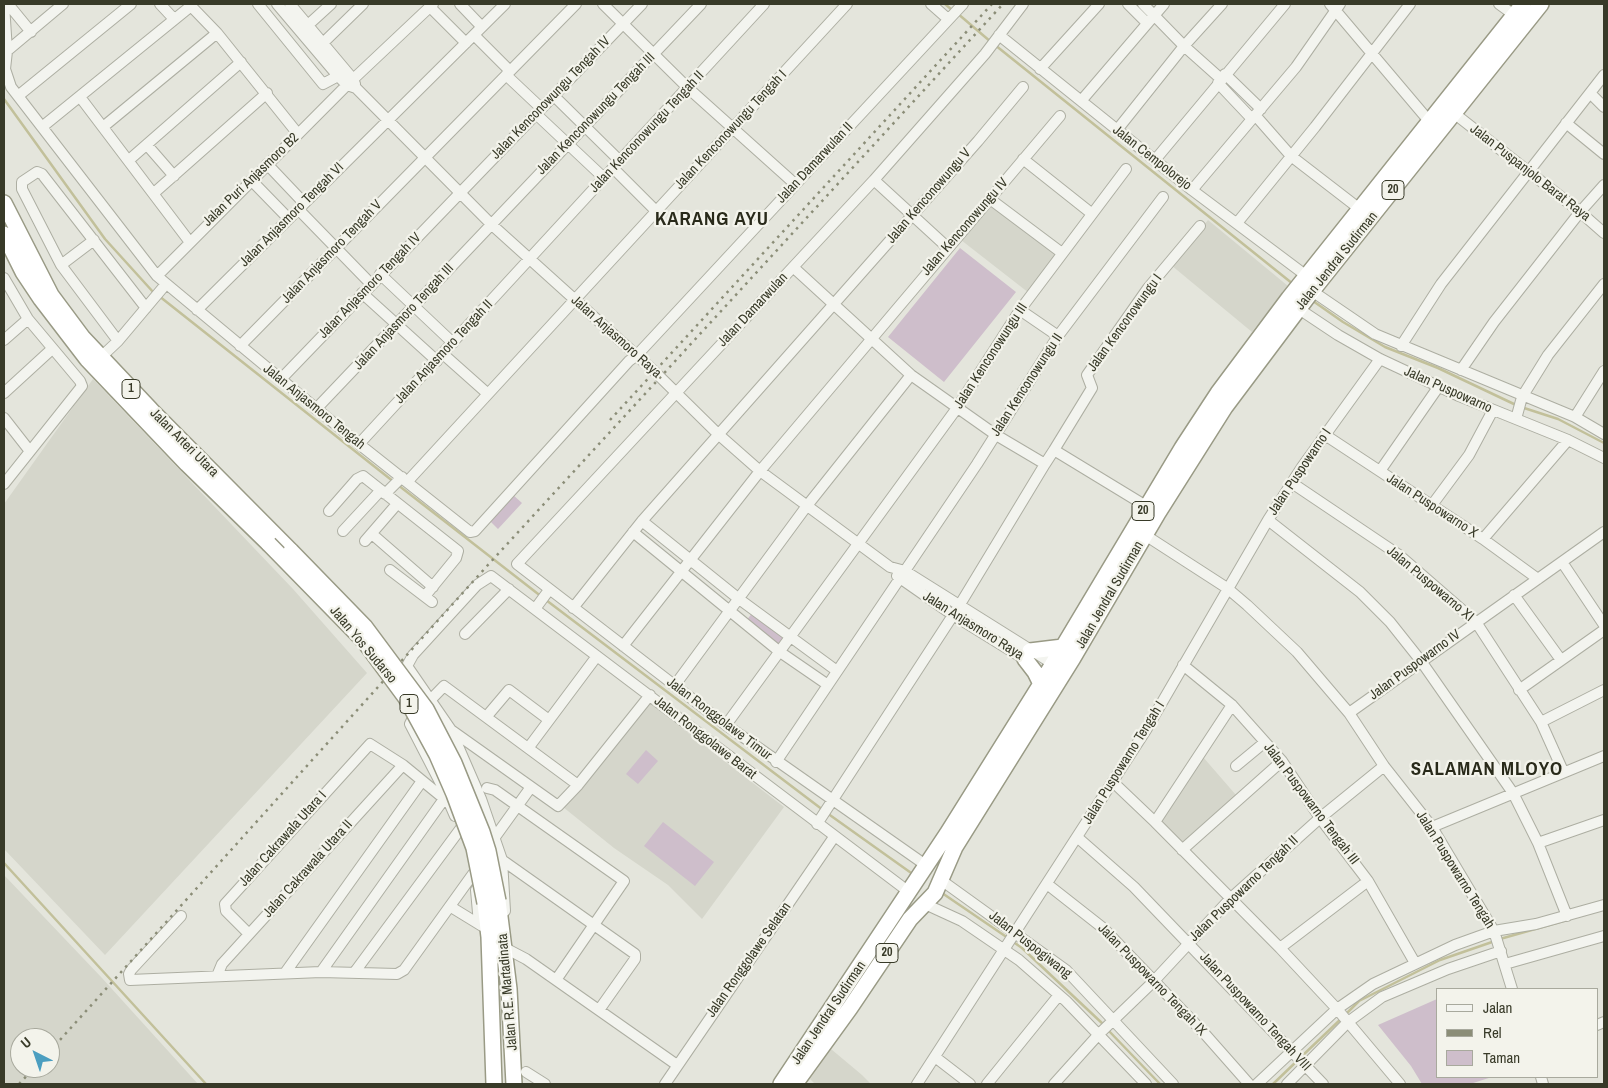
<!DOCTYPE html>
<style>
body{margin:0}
#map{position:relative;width:1608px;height:1088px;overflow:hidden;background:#e4e5dc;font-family:"Archivo Narrow",sans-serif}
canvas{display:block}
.frame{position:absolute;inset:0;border:5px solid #383a28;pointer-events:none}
.legend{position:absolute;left:1436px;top:988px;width:162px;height:90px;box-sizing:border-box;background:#f3f3eb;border:1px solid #a8a99d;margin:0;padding:6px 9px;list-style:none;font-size:15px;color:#383a28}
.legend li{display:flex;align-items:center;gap:10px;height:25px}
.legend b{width:25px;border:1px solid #a8a99d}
.north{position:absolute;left:10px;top:1028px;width:50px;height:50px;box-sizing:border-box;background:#f3f3eb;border:1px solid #a8a99d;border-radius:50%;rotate:319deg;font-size:14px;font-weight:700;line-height:20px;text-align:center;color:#383a28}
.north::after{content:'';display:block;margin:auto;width:18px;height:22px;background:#4b9ec0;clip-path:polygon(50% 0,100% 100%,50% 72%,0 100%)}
</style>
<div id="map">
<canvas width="1608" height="1088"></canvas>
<div class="frame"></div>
<ul class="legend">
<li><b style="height:6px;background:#f3f4ef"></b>Jalan</li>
<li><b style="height:6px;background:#8b8d77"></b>Rel</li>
<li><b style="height:14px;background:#cebecb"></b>Taman</li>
</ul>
<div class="north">U</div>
</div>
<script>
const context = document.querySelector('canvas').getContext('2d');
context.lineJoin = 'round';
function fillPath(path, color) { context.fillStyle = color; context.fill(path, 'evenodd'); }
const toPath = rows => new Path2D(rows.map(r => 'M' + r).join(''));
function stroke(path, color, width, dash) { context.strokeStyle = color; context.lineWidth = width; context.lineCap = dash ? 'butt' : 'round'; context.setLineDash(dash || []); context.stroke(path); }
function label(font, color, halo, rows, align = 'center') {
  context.font = font + ' "Archivo Narrow",sans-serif'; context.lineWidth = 4.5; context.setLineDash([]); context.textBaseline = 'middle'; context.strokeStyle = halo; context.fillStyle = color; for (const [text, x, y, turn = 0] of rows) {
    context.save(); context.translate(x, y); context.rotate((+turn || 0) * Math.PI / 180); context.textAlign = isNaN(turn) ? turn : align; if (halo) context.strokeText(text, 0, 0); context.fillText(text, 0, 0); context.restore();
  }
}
fillPath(toPath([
 [992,202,1060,254,1029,293,961,240],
 [1208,220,1288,286,1252,332,1171,265],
 [93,379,293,589,367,673,105,955,4,849,4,504],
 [648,702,784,807,702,919,668,885,614,848,563,807],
 [1203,757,1236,795,1183,845,1160,820],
 [4,875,102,978,198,1084,4,1084],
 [20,1038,50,1038,50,1068,20,1068],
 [831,1049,862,1075,871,1084,815,1084,810,1079]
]), '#d5d6cb');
fillPath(toPath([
 [960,248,1016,292,944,382,888,337],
 [512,494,522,503,498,529,488,519],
 [753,612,786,637,779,646,746,621],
 [646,750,658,761,638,784,626,774],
 [663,822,714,862,695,886,644,846],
 [1437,999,1437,1077,1492,1077,1470,1084,1422,1084,1411,1066,1378,1025]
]), '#cebecb');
stroke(toPath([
 [945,4,952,10],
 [957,13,991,42],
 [995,45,1293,284],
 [4,99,105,239,154,293],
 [159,296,394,482],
 [1313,301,1343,322,1385,347,1438,368,1516,405],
 [1521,407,1558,419,1604,443],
 [398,485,542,597],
 [546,600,823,810],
 [827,813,914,875],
 [4,863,206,1084],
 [942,893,1008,938],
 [1500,939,1567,920],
 [1012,941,1022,948,1104,1025],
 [1346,1014,1359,1001,1440,960,1495,941],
 [1107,1029,1160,1084],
 [1301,1057,1342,1018],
 [1273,1084,1297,1061]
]), '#c2c09a', 2.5);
const minor = toPath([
 [4,4,7,51,5,69,11,87,157,276,359,444,470,532,475,531,629,361,637,355,963,4],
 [8,4,31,32],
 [160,4,174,19],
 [189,4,217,33,298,134],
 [258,4,323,84,338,76],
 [277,4,338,76,347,85,356,88,491,224,655,372,718,434,760,471,890,567,905,571,1058,667],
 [290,4,353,79,355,84],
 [460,4,482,27],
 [603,4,688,88,795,184],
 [931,4,948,19],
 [1128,4,1147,23],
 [1143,4,1184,46,1221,79],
 [1330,4,1429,121],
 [1499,4,1514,15],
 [430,7,466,43],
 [308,25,331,4],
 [474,35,510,71],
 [999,35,1192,190,1308,277],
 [323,43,363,4],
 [7,51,63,4],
 [1040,69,1099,4],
 [1225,74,1261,109],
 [506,75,541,108],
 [1218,83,1252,119],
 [1590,93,1604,107],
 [18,96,131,4],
 [554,96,620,161],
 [80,97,189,241],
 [1081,101,1164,4],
 [536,114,604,178],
 [1455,114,1579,211,1604,233],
 [1255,115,1291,156,1361,210],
 [1566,123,1604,154],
 [42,127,191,6],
 [103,127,217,33],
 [1117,130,1184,46,1222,4],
 [147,145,174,176],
 [1023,159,1091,213],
 [129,160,241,62],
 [1155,160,1285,4],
 [267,164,304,203],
 [613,168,656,211],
 [251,180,288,218],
 [874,180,947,247],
 [1192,190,1296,67,1340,4],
 [154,193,267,93],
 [990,199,1062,253],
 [298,209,371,284],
 [1237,223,1315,127,1410,4],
 [61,265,94,240],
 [793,267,911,375,996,435,1045,464,1054,450,1146,506],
 [380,274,453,343],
 [157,276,347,85,433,4],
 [4,278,28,319,80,381,82,386,4,484],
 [1312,291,1375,334,1575,417,1604,434],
 [362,293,437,361],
 [1299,309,1338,335,1380,359,1459,396,1568,440,1604,458],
 [197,310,505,4],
 [1020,310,1058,336],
 [4,340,28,319],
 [118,341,61,265,22,189,22,182,37,172,42,174,146,308],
 [240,346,576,4],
 [1401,346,1441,284,1604,75],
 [443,354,488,394],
 [100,358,118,341,166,284],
 [1461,370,1494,322,1580,212,1604,185],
 [281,379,642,4],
 [4,393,52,349],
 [316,409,701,4],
 [1575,417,1604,371],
 [4,418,29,450],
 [1516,419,1522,397,1548,355,1604,284],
 [1325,435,1483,539,1538,579],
 [359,444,764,4],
 [1054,450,1092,388,1087,375,1148,288,1200,226],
 [1380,471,1439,386],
 [407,482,847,4],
 [1292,483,1399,555,1476,622,1541,722,1563,771],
 [385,494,402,477],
 [1432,505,1469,455,1493,410],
 [329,511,357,479,363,476,458,551,456,558,425,596],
 [1268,520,1360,592,1390,622,1421,661,1513,793,1538,843,1567,916],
 [642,521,739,599,837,671],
 [343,531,381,490],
 [633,532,780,652,828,685],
 [372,534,433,587],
 [1145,535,1227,588,1247,605,1297,652,1349,713,1384,766,1432,827,1494,931,1512,989],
 [1483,539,1568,440],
 [365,541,397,504],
 [1562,562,1604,625],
 [390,570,432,602],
 [897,576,953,615,1029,662],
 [1514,595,1561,660],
 [573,608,642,521,978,141,1023,87],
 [535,609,549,590],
 [465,634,509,589],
 [623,646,760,471,1060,116],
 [1183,665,1232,705,1282,761,1320,818,1368,881,1415,963],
 [675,685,806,507,911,375],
 [1519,690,1604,630],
 [1349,713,1604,532],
 [487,716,509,690,549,720],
 [1541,722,1604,690],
 [726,725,957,408,1020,310,1126,169],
 [451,730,558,806,578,785,650,695],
 [529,747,597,656],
 [776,762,977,464,1058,336,1163,197],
 [1236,766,1265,742],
 [1113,782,1155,822,1280,948,1337,1009,1400,1084],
 [487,788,495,790,624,881,556,980],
 [455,816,442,786,410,724,413,718,444,686,578,785],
 [1155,822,1232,705],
 [817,824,959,606,1045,464],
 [1432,827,1604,756],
 [495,837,531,787],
 [1077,837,1134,887,1323,1084],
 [1538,843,1604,820],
 [1182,850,1282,761],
 [502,860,635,954,635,959,599,1010],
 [927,866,726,725,517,564,874,180,985,54,1023,4],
 [941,880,1066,970,1173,1084],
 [1047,884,1103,928,1204,1033,1249,1084],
 [476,890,479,924],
 [925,904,962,921,1019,960,1066,1001,1146,1084],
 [451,907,482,926],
 [505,911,502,860,481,799,451,730,407,666,413,655,477,585,491,576,909,892],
 [181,916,131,970,129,974,130,980,321,972,397,974,404,970,473,874],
 [249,934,226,911,225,904,370,744,403,765,447,801],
 [505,948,526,959,677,1065],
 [1280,948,1368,881],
 [1505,964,1604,936],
 [321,972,444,799],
 [285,973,422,781],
 [354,973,461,828],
 [217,976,222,964,403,765],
 [1597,1025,1604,1022],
 [935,1057,970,1084],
 [526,1072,545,1084],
 [1541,1077,1543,1084],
 [665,1084,834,837],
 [917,1084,1146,730,1268,520,1302,467,1380,359],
 [987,1084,1059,995],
 [1054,1084,1099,1034,1153,982,1230,899,1320,818,1384,766],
 [1257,1084,1337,1009,1373,984,1455,945,1494,931,1536,924,1604,905],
 [1287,1084,1348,1022,1382,997,1448,969,1501,951]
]);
const highway = toPath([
 [4,203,51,295,83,338,151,410,291,551],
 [4,234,23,272,41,299,87,359,187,464,269,544],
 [1030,651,1063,647],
 [1025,659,1035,672,1041,684],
 [498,901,509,989,514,1084],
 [485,903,489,937,494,1084],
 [781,1084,947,834,1039,687,1182,448,1218,393,1289,298,1523,4],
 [795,1084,850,1008,910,919,935,893,955,847,1073,658,1158,513,1225,407,1312,291,1541,4]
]);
stroke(minor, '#adaea2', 12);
stroke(highway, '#999a85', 18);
stroke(minor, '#f3f4ef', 10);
stroke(highway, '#fff', 15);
stroke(toPath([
 [610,420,992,4],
 [50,1051,487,566,1003,4],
 [19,1084,34,1068]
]), '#8b8d77', 2.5, [2.5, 5]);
const highwayBridge = toPath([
 [269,544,364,641,406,698,437,755,454,794,474,848,485,903],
 [291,551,365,627,426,709,454,763,482,832,488,851,498,901]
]);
stroke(highwayBridge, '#999a85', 18, []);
stroke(highwayBridge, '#fff', 15);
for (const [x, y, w] of [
 [1393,190,22],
 [131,389,18],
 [1143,511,22],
 [409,704,18],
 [887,953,22]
]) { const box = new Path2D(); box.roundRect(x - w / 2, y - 9.5, w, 19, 4); context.fillStyle = '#f3f3eb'; context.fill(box); stroke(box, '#383a28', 1); }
label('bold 12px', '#383a28', null, [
 ["20",1393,190],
 ["1",131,389],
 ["20",1143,511],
 ["1",409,704],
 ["20",887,953]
]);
label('14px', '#383a28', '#f3f3eb', [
 ["Jalan Kenconowungu Tengah IV",551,98,-46],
 ["Jalan Kenconowungu Tengah III",596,114,-46],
 ["Jalan Kenconowungu Tengah I",731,130,-47],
 ["Jalan Kenconowungu Tengah II",647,132,-47],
 ["Jalan Cempolorejo",1152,158,38],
 ["Jalan Damarwulan II",815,163,-47],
 ["Jalan Puspanjolo Barat Raya",1530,173,38],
 ["Jalan Puri Anjasmoro B2",251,180,-44],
 ["Jalan Kenconowungu V",929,196,-49],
 ["Jalan Anjasmoro Tengah VI",292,215,-45],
 ["Jalan Kenconowungu IV",965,227,-49],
 ["Jalan Anjasmoro Tengah V",332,252,-46],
 ["Jalan Jendral Sudirman",1337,261,-51],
 ["Jalan Anjasmoro Tengah IV",370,286,-46],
 ["Jalan Damarwulan",753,310,-47],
 ["Jalan Anjasmoro Tengah III",404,317,-47],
 ["Jalan Kenconowungu I",1125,323,-54],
 ["Jalan Anjasmoro Raya",616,337,42],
 ["Jalan Anjasmoro Tengah II",444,352,-47],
 ["Jalan Kenconowungu III",991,356,-57],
 ["Jalan Kenconowungu II",1027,385,-57],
 ["Jalan Puspowarno",1448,390,24],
 ["Jalan Anjasmoro Tengah",314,407,39],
 ["Jalan Arteri Utara",184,443,45],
 ["Jalan Puspowarno I",1300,472,-56],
 ["Jalan Puspowarno X",1432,506,33],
 ["Jalan Puspowarno XI",1430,584,40],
 ["Jalan Jendral Sudirman",1110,595,-60],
 ["Jalan Anjasmoro Raya",973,626,32],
 ["Jalan Yos Sudarso",363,645,50],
 ["Jalan Puspowarno IV",1415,665,-36],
 ["Jalan Ronggolawe Timur",719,719,37],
 ["Jalan Ronggolawe Barat",705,738,38],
 ["Jalan Puspowarno Tengah I",1124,763,-58],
 ["Jalan Puspowarno Tengah III",1311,804,53],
 ["Jalan Cakrawala Utara I",283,839,-48],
 ["Jalan Cakrawala Utara II",308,869,-48],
 ["Jalan Puspowarno Tengah",1455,870,58],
 ["Jalan Puspowarno Tengah II",1244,889,-44],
 ["Jalan Puspogiwang",1030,945,38],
 ["Jalan Ronggolawe Selatan",749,960,-55],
 ["Jalan Puspowarno Tengah IX",1152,980,46],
 ["Jalan R.E. Martadinata",508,992,-95],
 ["Jalan Puspowarno Tengah VIII",1255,1012,47],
 ["Jalan Jendral Sudirman",829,1013,-56]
]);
context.letterSpacing = '1px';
label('bold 19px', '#292a1a', '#f3f3eb', [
 ["KARANG AYU",712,220],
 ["SALAMAN MLOYO",1487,770]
]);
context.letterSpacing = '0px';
</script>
